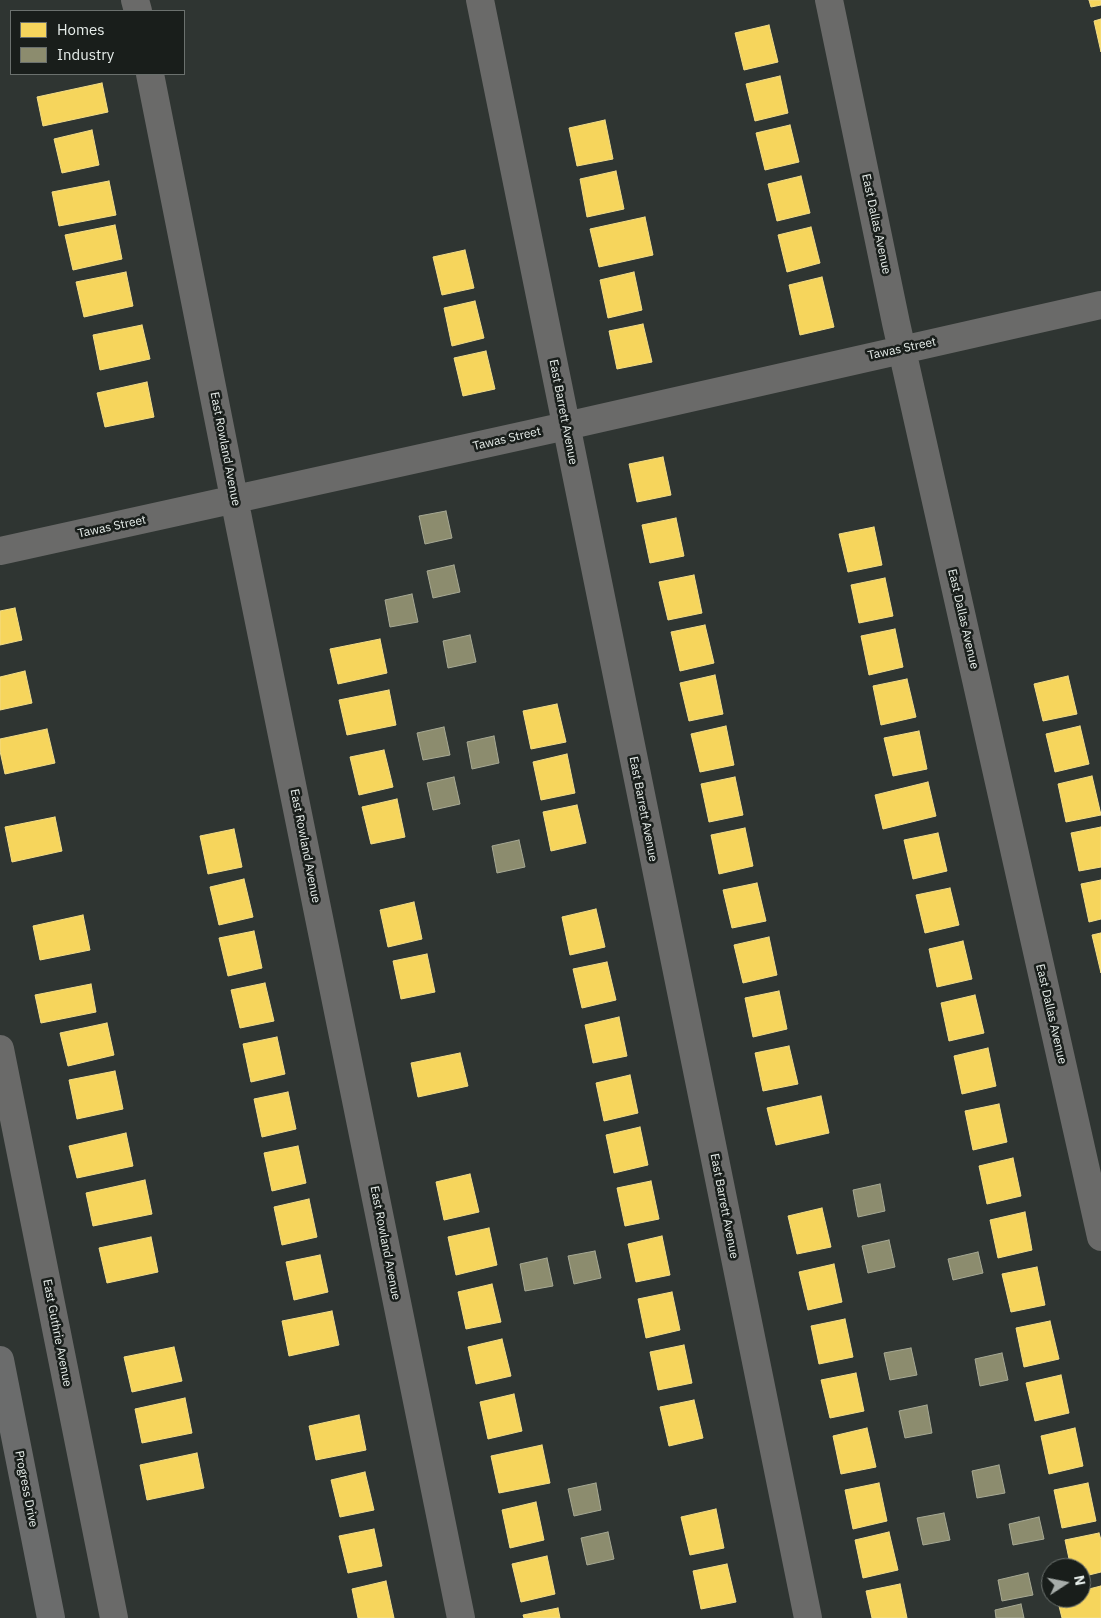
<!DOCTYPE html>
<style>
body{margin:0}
#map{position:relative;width:1101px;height:1618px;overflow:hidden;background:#2f3532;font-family:"IBM Plex Sans",sans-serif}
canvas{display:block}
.legend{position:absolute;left:10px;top:10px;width:175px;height:65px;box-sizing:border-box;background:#191e1b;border:1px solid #6b716e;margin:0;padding:6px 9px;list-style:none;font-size:15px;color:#e7eeeb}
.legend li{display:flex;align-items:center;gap:10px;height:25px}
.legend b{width:25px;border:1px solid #6b716e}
.north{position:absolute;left:1041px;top:1558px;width:50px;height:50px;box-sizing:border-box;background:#191e1b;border:1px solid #6b716e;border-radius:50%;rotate:79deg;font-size:14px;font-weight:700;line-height:20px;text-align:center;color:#e7eeeb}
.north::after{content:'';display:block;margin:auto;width:18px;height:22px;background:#a7adaa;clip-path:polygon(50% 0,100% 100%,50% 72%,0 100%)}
</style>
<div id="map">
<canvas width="1101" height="1618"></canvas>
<ul class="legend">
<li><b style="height:14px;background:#f6d55c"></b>Homes</li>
<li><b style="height:14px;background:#8c8c6e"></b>Industry</li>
</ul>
<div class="north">N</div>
</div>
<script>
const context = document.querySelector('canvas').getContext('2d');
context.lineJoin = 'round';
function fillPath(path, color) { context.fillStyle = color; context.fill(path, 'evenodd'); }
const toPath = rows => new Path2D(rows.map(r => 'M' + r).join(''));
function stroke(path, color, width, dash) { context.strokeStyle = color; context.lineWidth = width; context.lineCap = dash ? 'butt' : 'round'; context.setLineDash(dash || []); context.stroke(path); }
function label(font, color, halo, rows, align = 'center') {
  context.font = font + ' "IBM Plex Sans",sans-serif'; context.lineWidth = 5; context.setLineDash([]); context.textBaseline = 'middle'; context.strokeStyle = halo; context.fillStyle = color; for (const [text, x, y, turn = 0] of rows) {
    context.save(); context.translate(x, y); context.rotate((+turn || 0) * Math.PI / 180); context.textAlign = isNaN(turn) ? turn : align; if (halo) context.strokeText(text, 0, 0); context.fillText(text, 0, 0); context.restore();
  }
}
const homes = toPath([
 [1089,0,1101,0,1101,5,1091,7,1089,0],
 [1101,19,1101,52,1094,21,1101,19],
 [769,25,778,62,744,70,735,33,769,25],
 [780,76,788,113,755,121,746,84,780,76],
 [102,83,108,112,43,126,37,97,102,83],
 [605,120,613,159,577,166,569,128,605,120],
 [790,125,799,162,765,170,756,133,790,125],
 [92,130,99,165,62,173,54,139,92,130],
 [616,171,624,209,587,217,580,179,616,171],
 [801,176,810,213,777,221,768,184,801,176],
 [109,181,116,215,59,226,52,192,109,181],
 [645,217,653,255,599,267,590,229,645,217],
 [115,225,122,259,73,270,65,235,115,225],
 [811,227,820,263,787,272,778,235,811,227],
 [465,250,474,288,442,295,433,257,465,250],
 [126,272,133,306,84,317,76,282,126,272],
 [634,272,642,310,608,318,600,280,634,272],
 [822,277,834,327,800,335,789,285,822,277],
 [475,301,484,338,452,346,444,308,475,301],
 [643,324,652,362,617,369,609,331,643,324],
 [142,325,150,359,100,370,93,335,142,325],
 [486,351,495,389,463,396,454,358,486,351],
 [147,382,154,417,105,427,97,393,147,382],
 [663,457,671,495,637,502,629,464,663,457],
 [676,518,684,556,650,563,642,525,676,518],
 [874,527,882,565,848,572,839,534,874,527],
 [694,575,702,613,668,620,659,582,694,575],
 [885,578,893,616,859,623,851,585,885,578],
 [15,608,22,640,0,645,0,611,15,608],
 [705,625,714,663,680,671,671,632,705,625],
 [895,629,903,667,869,675,861,636,895,629],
 [380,639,387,673,338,684,330,649,380,639],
 [25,671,32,703,0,710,0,677,25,671],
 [715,675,723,714,689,721,680,683,715,675],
 [1068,676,1077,714,1043,721,1034,684,1068,676],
 [907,679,916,717,881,725,873,686,907,679],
 [389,690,396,725,347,735,339,700,389,690],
 [557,704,566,742,531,749,523,711,557,704],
 [726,726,734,765,700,772,691,734,726,726],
 [1080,726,1089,764,1055,772,1046,734,1080,726],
 [47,729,55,763,5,774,0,751,0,739,47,729],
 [919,731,927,769,893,776,884,738,919,731],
 [384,750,393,787,359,795,350,757,384,750],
 [567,754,575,793,541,800,533,762,567,754],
 [1092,776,1101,815,1066,822,1058,784,1092,776],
 [735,777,743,815,709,822,701,784,735,777],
 [928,782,936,816,883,829,875,795,928,782],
 [397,799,405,837,371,844,362,807,397,799],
 [577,805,586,843,551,851,543,812,577,805],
 [55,817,62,851,12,862,5,827,55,817],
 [1101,827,1101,867,1079,871,1071,833,1101,827],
 [745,828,753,866,719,874,711,835,745,828],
 [234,829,242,867,208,874,200,836,234,829],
 [938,833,947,871,913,879,904,840,938,833],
 [244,879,253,917,219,925,210,887,244,879],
 [1101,880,1101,919,1089,922,1081,884,1101,880],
 [757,883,766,921,732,928,723,890,757,883],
 [950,888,959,925,925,933,916,895,950,888],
 [414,902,422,939,388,947,380,910,414,902],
 [596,909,605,947,570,955,562,917,596,909],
 [83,915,90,950,40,960,33,926,83,915],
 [254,931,262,968,228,976,219,938,254,931],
 [1101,933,1101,973,1092,935,1101,933],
 [769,937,777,975,743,983,734,945,769,937],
 [963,941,972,979,937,987,929,949,963,941],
 [427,954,435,992,401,999,393,961,427,954],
 [607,962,616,1000,582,1008,573,969,607,962],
 [265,983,274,1021,240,1028,231,990,265,983],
 [91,984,96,1012,41,1023,35,995,91,984],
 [779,991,787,1029,753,1037,745,998,779,991],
 [975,995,984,1033,949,1041,941,1003,975,995],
 [619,1017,627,1056,593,1063,585,1025,619,1017],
 [107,1023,114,1055,68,1066,60,1033,107,1023],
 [277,1037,285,1074,251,1082,243,1044,277,1037],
 [789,1046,798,1084,763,1091,755,1053,789,1046],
 [988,1048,996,1086,962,1094,954,1056,988,1048],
 [460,1053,468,1086,418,1097,411,1063,460,1053],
 [115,1071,123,1109,77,1119,69,1080,115,1071],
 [630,1075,638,1113,604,1121,596,1083,630,1075],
 [288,1092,296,1129,262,1137,254,1099,288,1092],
 [821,1096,829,1133,776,1145,767,1108,821,1096],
 [999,1104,1007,1142,973,1150,965,1111,999,1104],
 [640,1127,648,1165,614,1173,606,1135,640,1127],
 [126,1133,133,1166,77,1178,69,1146,126,1133],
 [298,1146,306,1183,272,1191,264,1153,298,1146],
 [1013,1158,1021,1196,987,1204,979,1166,1013,1158],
 [470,1174,479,1212,444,1220,436,1182,470,1174],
 [145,1180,152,1214,93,1226,86,1193,145,1180],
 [651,1181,659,1219,625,1226,617,1188,651,1181],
 [309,1199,317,1237,282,1245,274,1207,309,1199],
 [822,1208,831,1247,797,1254,788,1216,822,1208],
 [1025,1212,1032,1250,998,1258,990,1220,1025,1212],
 [489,1228,497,1265,456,1275,448,1237,489,1228],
 [662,1236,670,1275,636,1282,628,1244,662,1236],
 [151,1237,158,1272,107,1283,99,1248,151,1237],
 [320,1255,328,1292,294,1300,286,1262,320,1255],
 [834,1264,842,1302,808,1310,799,1272,834,1264],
 [1037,1267,1045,1305,1011,1312,1002,1274,1037,1267],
 [492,1284,501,1322,466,1329,458,1292,492,1284],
 [672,1292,680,1330,646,1338,638,1299,672,1292],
 [332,1311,339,1345,289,1356,282,1321,332,1311],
 [845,1319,853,1357,819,1364,811,1326,845,1319],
 [1050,1321,1059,1359,1024,1367,1016,1328,1050,1321],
 [502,1339,511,1376,476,1384,468,1347,502,1339],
 [684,1345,692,1383,658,1390,650,1352,684,1345],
 [174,1347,182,1381,132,1392,124,1357,174,1347],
 [856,1373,864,1411,830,1418,821,1380,856,1373],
 [1061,1375,1069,1413,1035,1421,1026,1383,1061,1375],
 [514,1394,522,1431,488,1439,480,1402,514,1394],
 [185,1398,192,1433,142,1443,135,1409,185,1398],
 [694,1400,703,1438,669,1446,660,1407,694,1400],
 [359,1415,366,1450,316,1460,309,1426,359,1415],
 [867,1428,876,1467,841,1474,833,1436,867,1428],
 [1075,1428,1083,1466,1049,1474,1041,1436,1075,1428],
 [542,1445,550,1483,499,1493,491,1456,542,1445],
 [197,1453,204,1488,147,1500,140,1465,197,1453],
 [365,1472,374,1510,340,1517,331,1480,365,1472],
 [879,1483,887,1521,853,1529,845,1490,879,1483],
 [1088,1483,1096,1521,1062,1528,1054,1490,1088,1483],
 [536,1502,544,1540,510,1548,502,1510,536,1502],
 [716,1509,724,1548,690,1555,681,1517,716,1509],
 [374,1529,382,1566,348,1573,339,1536,374,1529],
 [889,1532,898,1570,863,1578,855,1540,889,1532],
 [1099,1533,1101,1540,1101,1572,1081,1577,1081,1568,1071,1568,1065,1540,1099,1533],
 [547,1556,555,1594,521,1602,512,1564,547,1556],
 [727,1564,736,1602,701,1609,693,1571,727,1564],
 [386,1581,394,1618,358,1618,352,1589,386,1581],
 [900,1584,907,1618,872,1618,866,1591,900,1584],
 [1101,1586,1101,1618,1062,1618,1057,1598,1081,1598,1081,1591,1101,1586],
 [558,1608,560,1618,524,1618,523,1615,558,1608]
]);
fillPath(homes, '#f6d55c');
stroke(homes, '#f2dc87', 1);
const industry = toPath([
 [446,511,452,538,425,544,419,516,446,511],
 [454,565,460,592,433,598,427,571,454,565],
 [412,594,418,622,390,627,385,600,412,594],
 [470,635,476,662,448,668,443,641,470,635],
 [444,727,450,755,423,760,417,733,444,727],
 [494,736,499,763,472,769,467,742,494,736],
 [454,777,460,804,433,810,427,783,454,777],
 [519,840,525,867,497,873,492,846,519,840],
 [880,1184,885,1211,858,1217,853,1190,880,1184],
 [889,1240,895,1267,868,1273,862,1246,889,1240],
 [595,1251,601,1278,574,1284,568,1256,595,1251],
 [978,1252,983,1273,953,1280,948,1259,978,1252],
 [547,1258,553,1286,525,1291,520,1264,547,1258],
 [911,1348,917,1375,890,1380,884,1353,911,1348],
 [1002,1353,1008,1380,980,1386,975,1359,1002,1353],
 [927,1405,932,1433,905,1438,899,1411,927,1405],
 [999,1465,1005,1493,977,1498,972,1471,999,1465],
 [596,1483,601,1510,574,1516,568,1489,596,1483],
 [944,1513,950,1540,923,1545,917,1518,944,1513],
 [1039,1517,1044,1539,1013,1545,1009,1524,1039,1517],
 [608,1532,614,1559,587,1565,581,1538,608,1532],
 [1028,1573,1033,1595,1002,1601,998,1580,1028,1573],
 [1021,1604,1024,1618,996,1618,995,1610,1021,1604]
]);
fillPath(industry, '#8c8c6e');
stroke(industry, '#a7a994', 1);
stroke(toPath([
 [135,0,138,11],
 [480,0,808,1618],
 [829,0,896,323,1101,1237],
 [150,74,240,528,461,1618],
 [0,551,566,426,1101,305],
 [0,1049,114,1618]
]), '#6a6a69', 28);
stroke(toPath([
 [0,1360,51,1618]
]), '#6b6c6c', 28);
label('12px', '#e7eeeb', '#191e1b', [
 ["East Dallas Avenue",876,224,78],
 ["Tawas Street",902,349,-12],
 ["East Barrett Avenue",563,412,79],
 ["Tawas Street",507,439,-13],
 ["East Rowland Avenue",225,449,79],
 ["Tawas Street",112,527,-12],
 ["East Dallas Avenue",963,619,77],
 ["East Barrett Avenue",643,809,79],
 ["East Rowland Avenue",305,846,79],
 ["East Dallas Avenue",1051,1014,77],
 ["East Barrett Avenue",724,1206,79],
 ["East Rowland Avenue",385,1243,79],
 ["East Guthrie Avenue",57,1333,79],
 ["Progress Drive",26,1489,79]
]);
</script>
